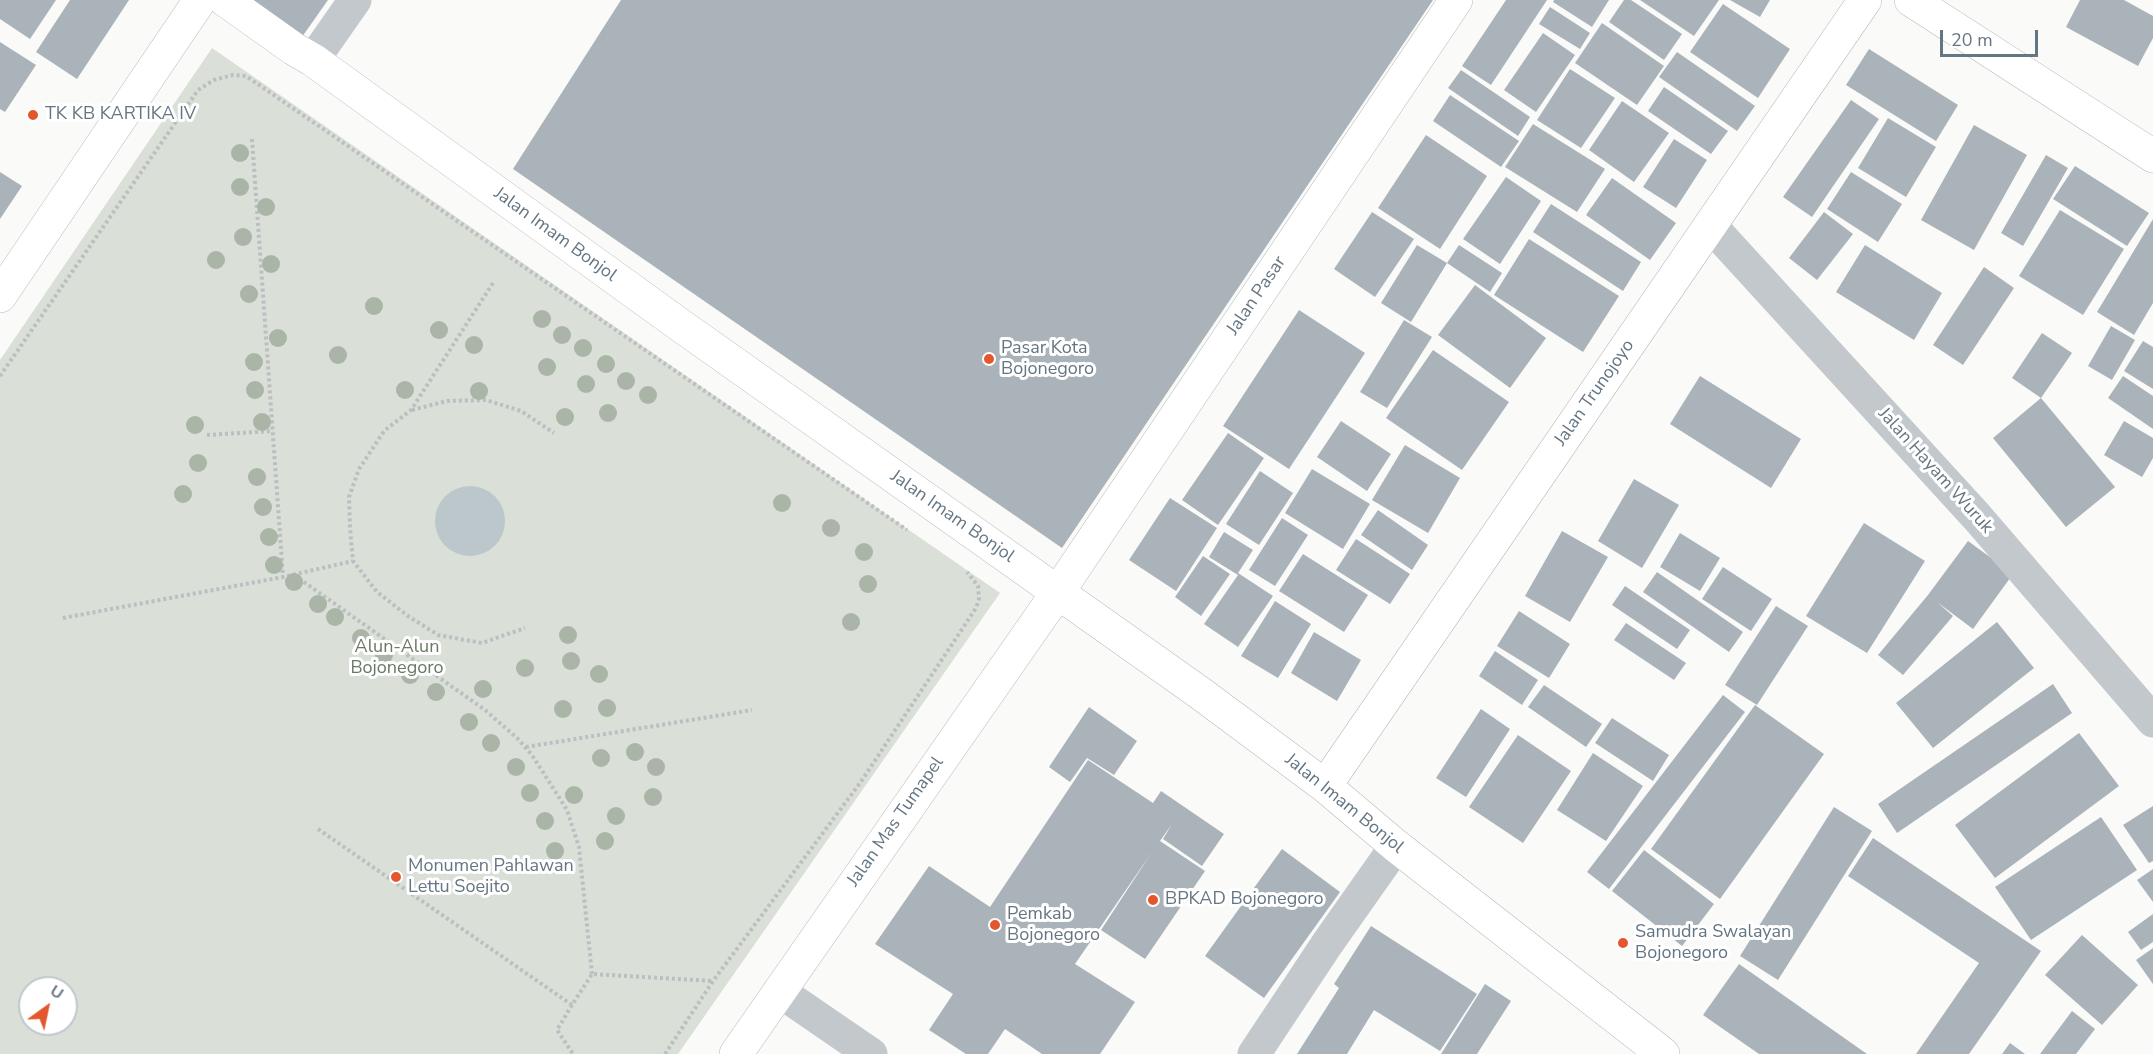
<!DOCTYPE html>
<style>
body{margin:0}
#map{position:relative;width:2153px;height:1054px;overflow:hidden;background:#fafaf8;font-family:"Nunito Sans",sans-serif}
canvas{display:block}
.north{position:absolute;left:18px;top:976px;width:60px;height:60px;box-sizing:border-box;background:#fff;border:2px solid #c1c8cd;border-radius:50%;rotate:33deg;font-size:16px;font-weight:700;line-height:24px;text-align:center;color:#657683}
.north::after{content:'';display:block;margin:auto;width:21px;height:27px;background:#e4572e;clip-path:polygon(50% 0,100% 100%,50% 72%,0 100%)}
.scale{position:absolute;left:1940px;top:30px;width:98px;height:27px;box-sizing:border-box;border:3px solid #657683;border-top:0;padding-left:8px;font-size:18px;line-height:21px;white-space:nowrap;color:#657683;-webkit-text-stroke:4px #fff;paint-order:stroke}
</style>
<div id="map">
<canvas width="2153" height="1054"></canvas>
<div class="north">U</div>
<div class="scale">20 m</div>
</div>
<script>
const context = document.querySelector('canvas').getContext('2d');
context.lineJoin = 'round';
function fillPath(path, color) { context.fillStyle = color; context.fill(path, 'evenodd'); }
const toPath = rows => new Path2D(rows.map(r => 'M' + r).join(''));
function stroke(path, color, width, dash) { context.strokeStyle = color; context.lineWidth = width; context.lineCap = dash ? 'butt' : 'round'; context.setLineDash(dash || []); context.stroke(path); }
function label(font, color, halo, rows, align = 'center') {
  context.font = font + ' "Nunito Sans",sans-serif'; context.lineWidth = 6; context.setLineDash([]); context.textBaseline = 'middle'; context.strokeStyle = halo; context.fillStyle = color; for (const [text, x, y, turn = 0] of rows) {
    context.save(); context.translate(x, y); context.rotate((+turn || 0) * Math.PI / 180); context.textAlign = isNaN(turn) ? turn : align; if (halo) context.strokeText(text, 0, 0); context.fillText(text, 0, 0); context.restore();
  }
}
fillPath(toPath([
 [212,48,1000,593,678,1054,0,1054,0,360],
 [30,988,66,988,66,1024,30,1024]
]), '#dadfd7');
fillPath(toPath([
 '435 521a35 35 0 1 1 70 0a35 35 0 1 1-70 0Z'
]), '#bbc7cb');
fillPath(toPath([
 [0,0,56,0,30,39,0,19],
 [70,0,129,0,77,79,36,52],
 [249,0,328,0,302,37],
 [621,0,1433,0,1062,548,513,169],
 [1506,0,1547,0,1491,85,1462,66],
 [1554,0,1609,0,1592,27,1553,2],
 [1624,0,1631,0,1682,34,1664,60,1609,22],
 [1640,0,1719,0,1694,36],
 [1730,0,1770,0,1760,17],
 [2080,0,2124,0,2153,16,2153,38,2138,66,2066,27],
 [1723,4,1790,49,1758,98,1690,52],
 [1550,7,1590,33,1580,49,1539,24],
 [1602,23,1664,66,1637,105,1575,63],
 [1543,33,1575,55,1536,112,1504,90],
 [0,42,36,65,5,112,0,109],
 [1869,49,1958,105,1936,141,1846,85],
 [1677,52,1755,106,1737,131,1659,77],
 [1570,69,1615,98,1581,148,1537,120],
 [1461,70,1530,117,1518,136,1448,88],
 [1664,87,1728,131,1711,154,1648,111],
 [1450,95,1519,141,1501,167,1433,121],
 [1851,100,1879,119,1812,217,1783,197],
 [1622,101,1669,133,1634,182,1589,150],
 [1888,118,1936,147,1906,197,1858,168],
 [1533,124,1605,169,1577,212,1505,167],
 [1974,125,2027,155,1974,250,1921,220],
 [1426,135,1487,176,1440,249,1378,208],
 [1674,139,1707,160,1676,208,1643,187],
 [2046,155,2068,168,2023,246,2001,233],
 [2075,166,2149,213,2127,246,2053,199],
 [0,172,22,186,0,219],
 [1851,172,1902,204,1878,242,1827,209],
 [1506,177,1541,201,1500,264,1463,239],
 [1612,178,1676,223,1650,260,1586,215],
 [1551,204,1641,262,1623,291,1533,232],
 [2060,210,2124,249,2083,315,2019,276],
 [1372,212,1414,239,1375,297,1334,269],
 [1824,212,1853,234,1817,280,1789,258],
 [2153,219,2153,303,2134,335,2097,312],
 [1529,239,1619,296,1583,352,1494,295],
 [1417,245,1447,263,1411,322,1381,303],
 [1459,245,1502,273,1490,292,1447,263],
 [1865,245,1942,293,1914,340,1836,292],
 [1984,267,2014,288,1963,365,1933,345],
 [1475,285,1546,338,1510,388,1438,335],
 [1299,310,1365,353,1289,469,1223,426],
 [1404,320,1432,337,1387,408,1360,392],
 [2111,326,2135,340,2112,380,2088,366],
 [2042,333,2072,353,2041,398,2012,378],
 [2143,341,2153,347,2153,389,2124,371],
 [1433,350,1509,402,1462,470,1386,418],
 [1700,376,1801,439,1771,488,1670,424],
 [2123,376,2153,396,2153,429,2108,398],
 [2041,398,2115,487,2066,527,1993,438],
 [1341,421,1391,454,1367,491,1317,457],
 [2124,421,2153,438,2153,458,2142,477,2104,455],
 [1228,433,1264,458,1218,525,1182,500],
 [1405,445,1460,478,1428,533,1372,500],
 [1312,469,1370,504,1343,549,1285,513],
 [1260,471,1293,493,1259,545,1226,524],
 [1634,479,1679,505,1642,568,1598,541],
 [1170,498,1217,528,1176,591,1129,560],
 [1378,510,1428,545,1412,570,1361,535],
 [1282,518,1308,535,1275,586,1249,570],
 [1864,523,1925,561,1867,653,1806,616],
 [1562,531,1608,557,1570,622,1525,596],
 [1224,532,1253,550,1238,573,1273,596,1238,647,1204,624,1238,575,1209,557],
 [1680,533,1720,558,1700,591,1660,567],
 [1356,539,1410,574,1390,604,1336,570],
 [1968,541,2013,574,1973,629,1937,602,1953,616,1903,675,1878,655,1928,595],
 [1303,554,1368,595,1344,632,1279,591],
 [1203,556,1230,574,1201,616,1175,597],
 [1723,567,1772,599,1751,631,1702,599],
 [1657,572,1743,632,1729,652,1643,592],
 [1625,586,1690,630,1677,649,1612,605],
 [1275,601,1311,624,1278,678,1241,656],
 [1776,606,1808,626,1757,705,1725,685],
 [1519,611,1570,644,1549,678,1497,646],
 [1997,622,2034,668,1933,748,1896,703],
 [1626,623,1686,663,1674,680,1614,640],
 [1314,632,1361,660,1337,701,1291,673],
 [1495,651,1538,680,1522,705,1479,676],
 [2053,684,2072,713,1897,833,1878,804],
 [1544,685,1602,724,1586,747,1528,707],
 [1723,695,1745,712,1609,889,1587,872],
 [1755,705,1824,754,1720,899,1651,849],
 [1089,707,1137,741,1114,775,1087,758,1070,782,1049,767],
 [1481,709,1510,729,1466,797,1436,778],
 [1612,718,1669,755,1653,781,1595,743],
 [2079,733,2119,786,1995,878,1955,825],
 [1518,735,1571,771,1523,843,1469,807],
 [1593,753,1643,786,1606,841,1557,810],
 [1088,760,1153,803,1161,791,1224,834,1202,866,1163,839,1172,824,1160,841,1205,871,1145,959,1101,930,1152,852,1075,964,1135,1002,1100,1054,1042,1054,1005,1029,988,1054,966,1054,929,1030,953,994,875,944,929,866,990,907],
 [2153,806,2153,861,2149,863,2123,825],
 [1834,807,1872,831,1778,980,1740,956],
 [2101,817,2137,870,2031,940,1995,887],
 [1873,838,2041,951,1969,1054,1916,1054,1979,963,1848,876],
 [1282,849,1340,892,1264,998,1205,956],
 [1644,850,1714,904,1682,946,1612,891],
 [2153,869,2153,902,2137,880],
 [2153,914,2153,942,2141,950,2128,932],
 [1371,926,1477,994,1440,1051,1374,1010,1347,1054,1297,1054,1339,988,1334,984],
 [2082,935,2138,985,2102,1025,2045,975],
 [2153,948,2153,984,2136,960],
 [1739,964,1867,1054,1759,1054,1703,1015],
 [1485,984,1511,1001,1477,1054,1441,1054],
 [2072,1011,2095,1029,2076,1054,2040,1054],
 [2010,1043,2025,1054,2002,1054]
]), '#aab3b9');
const major = toPath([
 [225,0,294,49,313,60,680,325,1200,693,1325,786,1396,846,1663,1054],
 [1911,0,2153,156],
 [0,296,200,0],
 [1325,786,1865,0],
 [736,1054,1058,592,1456,0]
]);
stroke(major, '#b5babe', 34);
stroke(toPath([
 [252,139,283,577],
 [493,283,411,410,384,431,359,469,349,497,350,528,353,561,377,592,408,616,438,635,482,643,525,628],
 [0,376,198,90,214,80,233,75,246,76,907,530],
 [412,410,447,401,486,400,521,411,554,433],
 [207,435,273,431],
 [294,575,485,710,517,738,532,755,567,810,579,847,592,974],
 [63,618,283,577,353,561],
 [526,747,752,710],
 [318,829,572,1005,592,974,713,981],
 [572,1005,557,1030,573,1054],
 [665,1054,713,981,860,783,976,608,979,599,978,586,967,572]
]), '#bbbfc2', 4, [3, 3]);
stroke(toPath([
 [313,60,355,0],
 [1711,226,1977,517,2153,721],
 [779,991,871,1054],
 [1254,1054,1327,944,1396,846]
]), '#c3c8cc', 33);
stroke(major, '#fff', 33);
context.fillStyle = '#aab4a7';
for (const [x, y] of [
 [240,153],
 [240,187],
 [266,207],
 [243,237],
 [216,260],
 [271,264],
 [249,294],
 [374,306],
 [542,319],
 [439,330],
 [562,335],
 [278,338],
 [474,345],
 [583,348],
 [338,355],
 [254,362],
 [606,364],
 [547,367],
 [626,381],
 [586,384],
 [255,390],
 [405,390],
 [479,391],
 [648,395],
 [608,413],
 [565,417],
 [262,422],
 [195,425],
 [198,463],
 [257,477],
 [183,494],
 [782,503],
 [263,507],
 [831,528],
 [269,537],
 [864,552],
 [274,565],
 [294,582],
 [868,584],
 [318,604],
 [335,617],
 [851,622],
 [568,635],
 [361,638],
 [384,655],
 [571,661],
 [525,668],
 [599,674],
 [410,675],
 [483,689],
 [436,692],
 [607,708],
 [563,709],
 [469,722],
 [491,743],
 [635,752],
 [601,758],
 [516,767],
 [656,767],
 [530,793],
 [574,795],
 [653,797],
 [616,816],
 [545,821],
 [605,841],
 [555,851]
]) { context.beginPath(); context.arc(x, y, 9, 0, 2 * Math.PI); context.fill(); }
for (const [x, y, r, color] of [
 [33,115,6,"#e4572e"],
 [989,359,6,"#e4572e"],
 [396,877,6,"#e4572e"],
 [1153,900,6,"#e4572e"],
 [995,925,6,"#e4572e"],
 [1623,943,6,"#e4572e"]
]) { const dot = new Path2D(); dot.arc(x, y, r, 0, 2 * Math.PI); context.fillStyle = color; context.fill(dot); stroke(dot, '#fff', 2); }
label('18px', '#657683', '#fff', [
 ["TK KB KARTIKA IV",45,115],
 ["Pasar Kota",1001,349],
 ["Bojonegoro",1001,370],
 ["Monumen Pahlawan",408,867],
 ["Lettu Soejito",408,888],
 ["BPKAD Bojonegoro",1165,900],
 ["Pemkab",1007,915],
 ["Bojonegoro",1007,936],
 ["Samudra Swalayan",1635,933],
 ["Bojonegoro",1635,954]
], 'left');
label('18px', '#657683', '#fff', [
 ["Jalan Imam Bonjol",555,235,36],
 ["Jalan Pasar",1257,296,-56],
 ["Jalan Trunojoyo",1595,393,-55],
 ["Jalan Hayam Wuruk",1935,471,48],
 ["Jalan Imam Bonjol",952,517,35],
 ["Jalan Imam Bonjol",1344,804,39],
 ["Jalan Mas Tumapel",896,822,-55]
]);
label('18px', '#687a64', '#fff', [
 ["Alun-Alun",397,648],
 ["Bojonegoro",397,669]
]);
</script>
